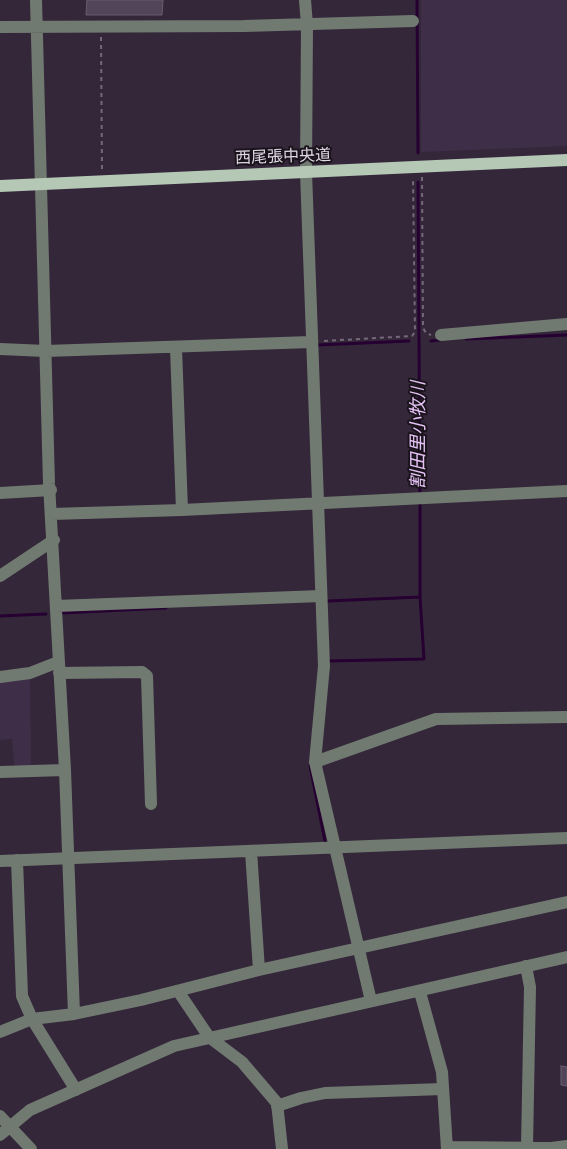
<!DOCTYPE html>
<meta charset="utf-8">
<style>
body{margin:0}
canvas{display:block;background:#34273a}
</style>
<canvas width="567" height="1149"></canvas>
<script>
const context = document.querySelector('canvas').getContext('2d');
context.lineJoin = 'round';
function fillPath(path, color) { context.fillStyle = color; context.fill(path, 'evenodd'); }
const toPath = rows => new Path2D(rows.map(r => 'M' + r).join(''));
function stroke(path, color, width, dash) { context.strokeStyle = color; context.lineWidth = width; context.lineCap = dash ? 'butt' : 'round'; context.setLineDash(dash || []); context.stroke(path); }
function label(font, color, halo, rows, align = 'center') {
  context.font = font + ' "Noto Serif","Noto Sans JP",serif'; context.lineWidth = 4; context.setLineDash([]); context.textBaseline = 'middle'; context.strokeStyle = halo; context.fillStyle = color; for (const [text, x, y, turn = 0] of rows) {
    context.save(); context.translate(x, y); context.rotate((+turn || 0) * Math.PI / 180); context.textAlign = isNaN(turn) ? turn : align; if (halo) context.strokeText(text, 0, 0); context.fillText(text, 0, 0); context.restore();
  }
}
fillPath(toPath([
 [421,0,567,0,567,146,421,152],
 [30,673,31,765,15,772,12,739,0,740,0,682]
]), '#3f2e47');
stroke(toPath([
 [417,0,418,153],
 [418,182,420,496],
 [466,339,567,335],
 [431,341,440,340],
 [318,345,409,341],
 [328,601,420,597,420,502],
 [62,613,166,608],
 [0,616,46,614],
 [329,661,424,659,420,597],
 [310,766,325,841]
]), '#250031', 3);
const building = toPath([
 [87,0,163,0,162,15,86,15,87,0],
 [561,1066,567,1067,567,1086,561,1085,561,1066]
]);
fillPath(building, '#534559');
stroke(building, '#6b5c71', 1);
stroke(toPath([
 [101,37,102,170],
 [422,177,423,328,426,333,431,335],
 [324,341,412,336,415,332,413,178]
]), '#74697a', 2, [4, 4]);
stroke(toPath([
 [36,0,49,484,65,770,74,1014],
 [305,0,307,25,306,172,324,666,315,762,371,1001],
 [0,27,244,26,413,21],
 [441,335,567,324],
 [176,348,182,510],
 [0,349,46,351,311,342],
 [0,493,51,490],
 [52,514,182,510,567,491],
 [0,576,54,540],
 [56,606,321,596],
 [59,673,142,672,147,676,151,804],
 [0,677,30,673,58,662],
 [315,762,436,719,567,717],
 [0,772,65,770],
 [251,851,259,970],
 [17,860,22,996,32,1019,76,1090],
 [0,861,567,838],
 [526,966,530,987,527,1147],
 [178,991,209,1037,242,1062,277,1103,282,1149],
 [420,992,442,1072,447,1149],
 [0,1032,32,1019,74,1014,141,1000,259,970,567,902],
 [277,1106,301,1098,325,1093,443,1089],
 [0,1116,31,1149],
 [0,1135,30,1110,174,1046,567,957],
 [447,1147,552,1148,567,1146]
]), '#717a71', 12);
stroke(toPath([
 [0,186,567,160]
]), '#b5c7b5', 12);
label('16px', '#dfd7e3', '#19131b', [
 ["西尾張中央道",283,157,-2]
]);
label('italic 18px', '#e6c3f5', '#19131b', [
 ["割田里小牧川",419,435,-90]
]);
</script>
